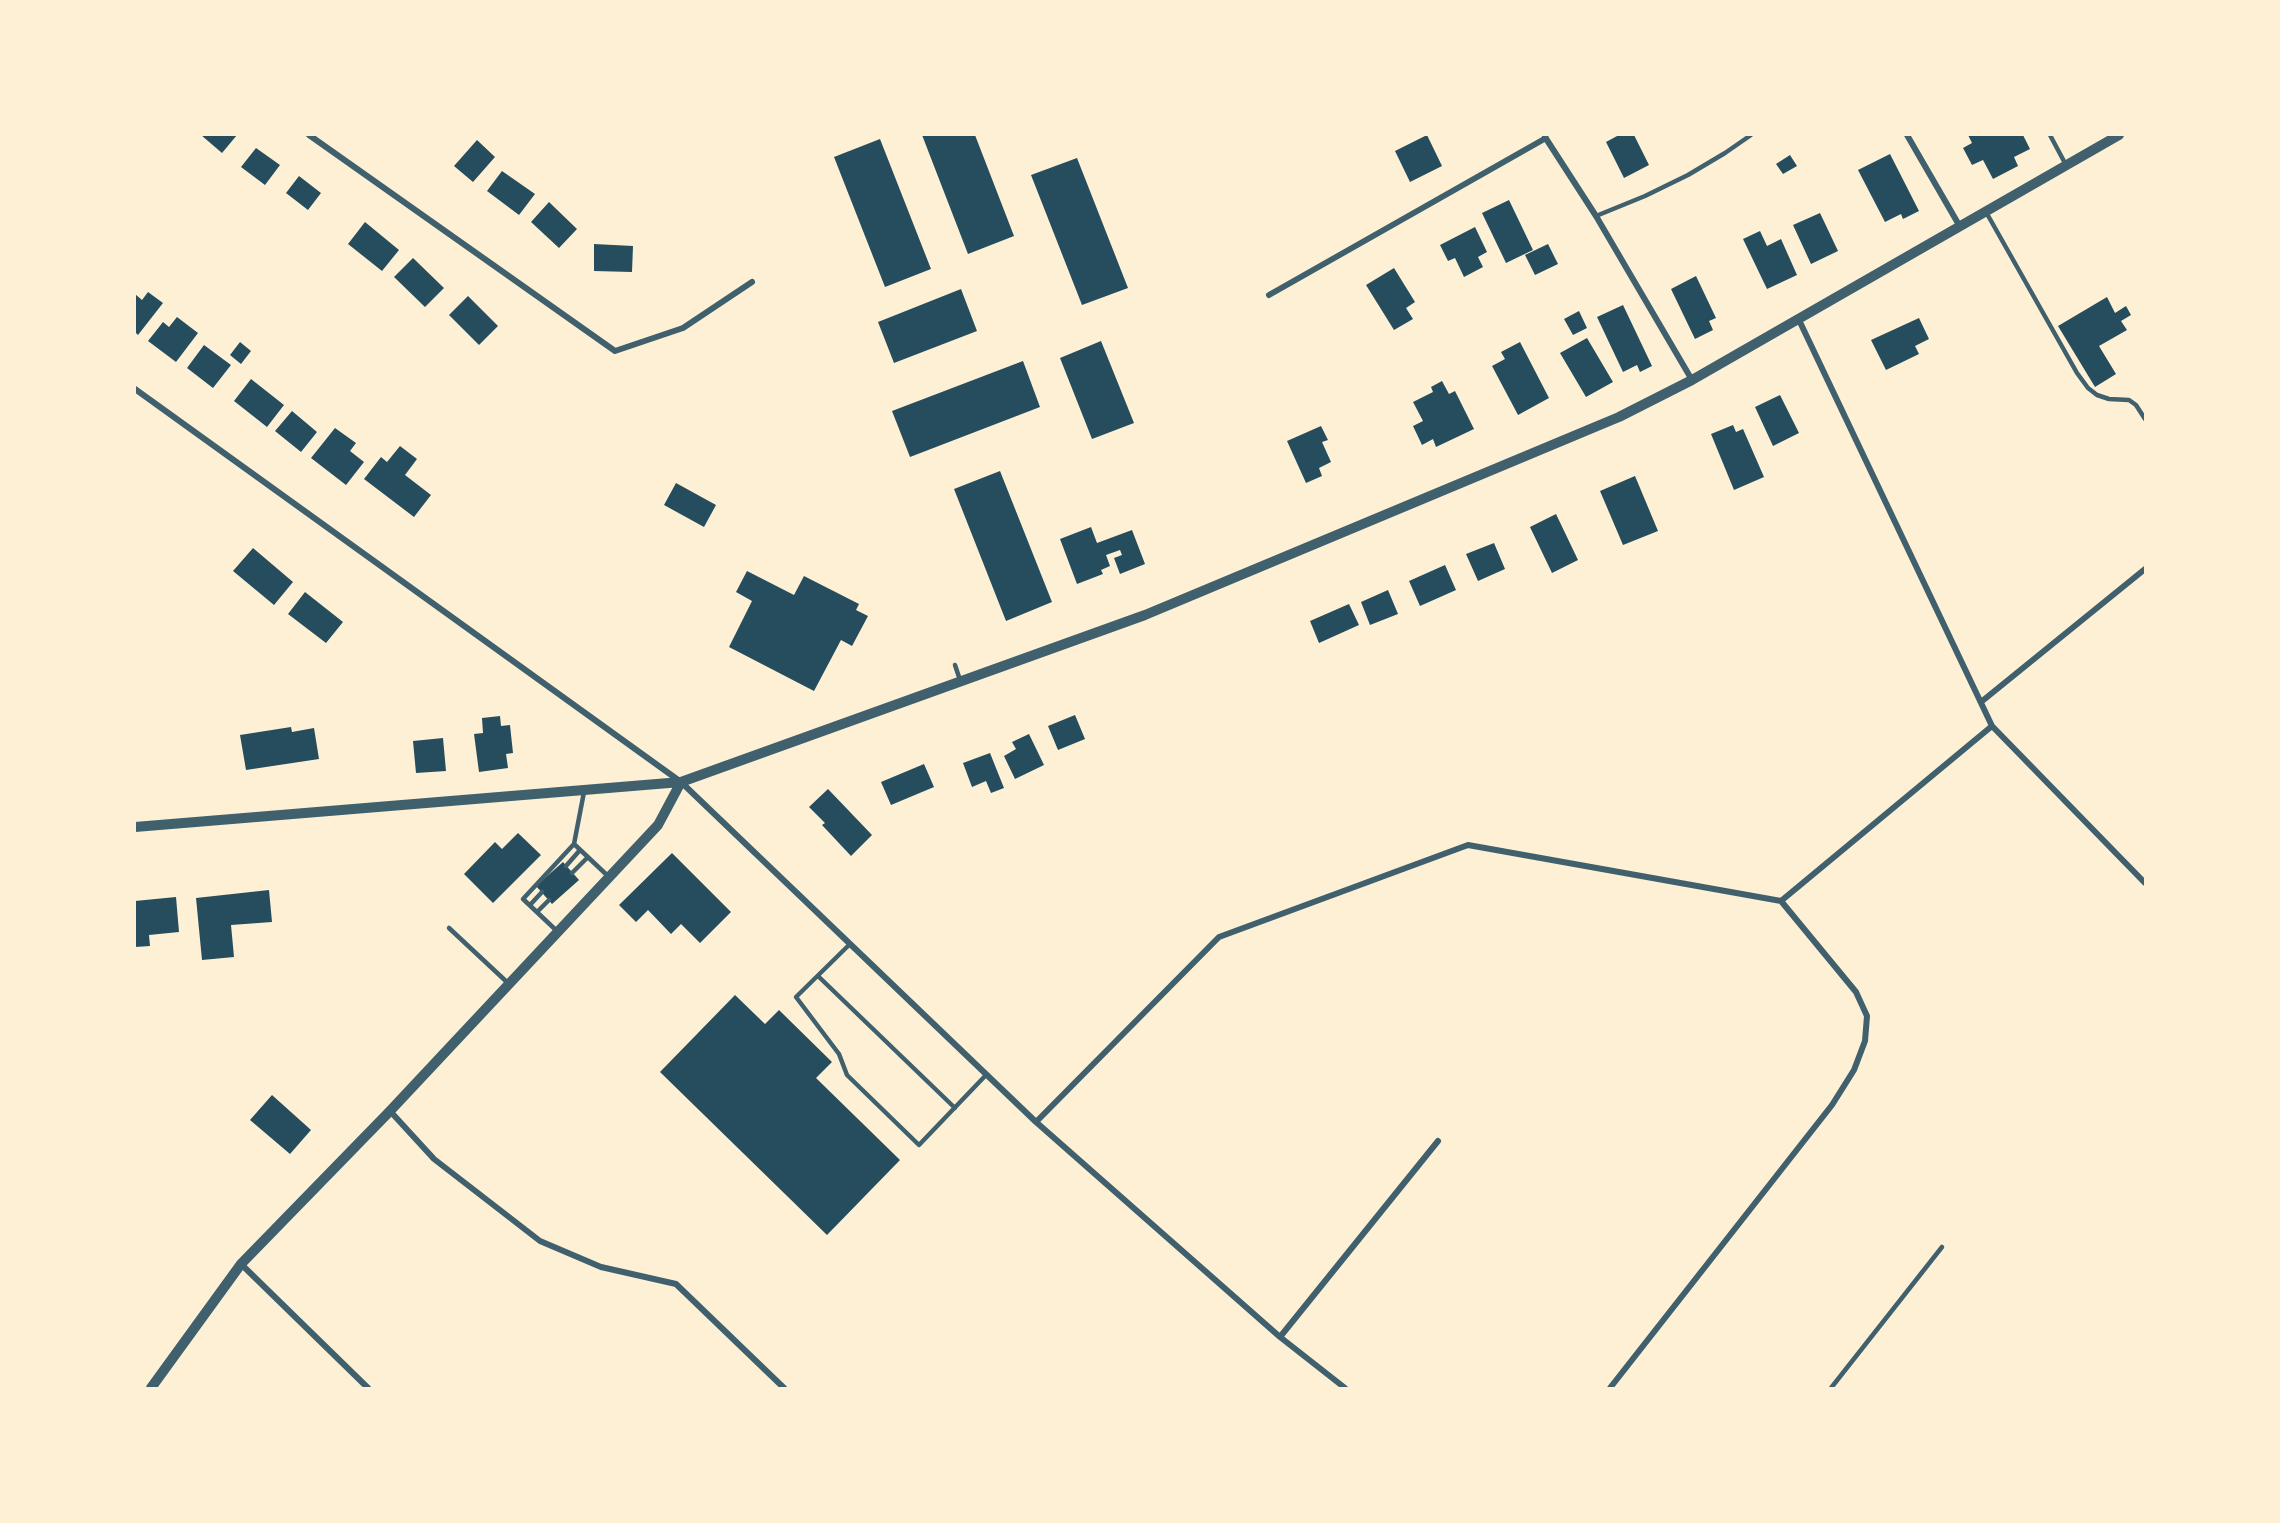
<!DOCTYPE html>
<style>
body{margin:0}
#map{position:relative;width:2280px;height:1523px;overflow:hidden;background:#fdf0d5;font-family:"Open Sans",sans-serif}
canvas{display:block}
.frame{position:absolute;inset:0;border:136px solid #fdf0d5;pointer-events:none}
</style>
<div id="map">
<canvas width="2280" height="1523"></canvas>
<div class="frame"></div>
</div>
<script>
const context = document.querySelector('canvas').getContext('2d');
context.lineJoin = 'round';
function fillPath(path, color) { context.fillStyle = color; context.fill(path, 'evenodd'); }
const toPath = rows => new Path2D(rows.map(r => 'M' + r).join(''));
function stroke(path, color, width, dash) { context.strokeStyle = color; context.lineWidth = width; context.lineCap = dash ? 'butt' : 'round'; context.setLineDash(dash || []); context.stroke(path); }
fillPath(toPath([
 [201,135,237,135,222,153],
 [922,135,975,135,1014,236,968,254],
 [1427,135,1442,166,1410,182,1395,151],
 [1619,135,1634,135,1649,165,1624,178,1606,142],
 [1968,135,2023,135,2030,149,2014,157,2018,166,1993,179,1983,160,1972,165,1963,148,1972,143],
 [880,139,931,269,885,287,834,157],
 [477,140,495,157,473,182,454,166],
 [256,148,280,165,265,185,241,167],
 [1890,154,1919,211,1903,219,1901,214,1885,222,1858,170],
 [1790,155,1797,166,1783,174,1776,164],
 [1077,158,1128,288,1082,305,1031,175],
 [502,171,535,194,519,215,487,191],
 [299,176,321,193,308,210,286,193],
 [1509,200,1533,250,1506,263,1482,213],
 [549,202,577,229,559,248,531,222],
 [1820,213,1838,251,1811,264,1793,225],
 [365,222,399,250,382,271,348,244],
 [1475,227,1487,252,1478,257,1483,267,1464,277,1455,258,1448,261,1440,245],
 [1760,231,1767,246,1781,239,1797,275,1767,289,1743,239],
 [594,244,633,246,632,272,594,271],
 [1548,244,1558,264,1535,275,1525,255],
 [413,258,444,288,425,307,394,277],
 [1394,268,1415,302,1406,308,1413,319,1394,330,1366,285],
 [1696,276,1716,318,1709,321,1713,330,1695,339,1671,289],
 [961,289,977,331,894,363,878,322],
 [148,292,163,303,138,335,135,332,135,294,142,300],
 [468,296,498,326,479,345,449,315],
 [2107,297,2115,313,2126,306,2131,315,2121,321,2127,330,2099,346,2116,374,2095,387,2058,326],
 [1623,305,1652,366,1640,372,1637,365,1623,372,1597,317],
 [1579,311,1587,328,1573,335,1564,319],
 [177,317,198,333,176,362,148,341,163,322,169,327],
 [1919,318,1929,339,1915,346,1919,354,1886,370,1871,340],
 [1587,338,1613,382,1586,397,1560,353],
 [1101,341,1134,423,1092,439,1060,358],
 [240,342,251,351,241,364,230,355],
 [1520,342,1549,398,1518,415,1492,366,1505,359,1501,352],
 [204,345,231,365,213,388,187,368],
 [1023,361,1040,407,910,457,892,411],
 [251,379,284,405,267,427,234,401],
 [1442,381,1449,394,1455,391,1474,429,1436,447,1433,439,1422,445,1413,426,1423,421,1413,402,1433,392,1431,387],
 [1780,395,1799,433,1773,446,1755,407],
 [292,411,317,432,301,452,275,431],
 [1733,425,1736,432,1743,429,1764,477,1734,490,1711,434],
 [1321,426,1328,440,1322,442,1331,462,1319,468,1322,476,1306,483,1287,441],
 [335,428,356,443,350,451,364,462,346,485,311,458],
 [400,446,417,459,405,475,431,495,414,517,364,479,381,457,387,462],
 [1000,471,1052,602,1006,621,954,489],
 [1635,476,1658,531,1623,545,1600,491],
 [676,483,716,505,704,527,664,505],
 [1556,514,1578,560,1552,573,1530,527],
 [1091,527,1097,543,1132,530,1145,564,1120,574,1114,558,1122,555,1120,550,1106,555,1110,566,1101,570,1103,574,1077,584,1060,539],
 [1494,543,1505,569,1478,581,1466,554],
 [253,548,293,582,274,605,233,571],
 [1445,565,1456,590,1420,606,1409,581],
 [747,571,794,595,804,576,859,604,856,610,868,616,852,646,841,640,814,691,729,647,752,601,736,592],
 [1388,590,1398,614,1370,625,1361,602],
 [305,592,343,622,326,643,288,614],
 [1349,604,1359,625,1319,643,1310,621],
 [1075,715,1085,739,1058,750,1048,726],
 [500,716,501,726,510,725,513,753,506,754,508,768,479,772,474,734,483,733,482,718],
 [291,727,292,732,314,728,319,759,246,770,240,735],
 [1029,734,1044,765,1015,779,1004,756,1016,749,1012,742],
 [443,738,446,771,416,773,413,741],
 [990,753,1004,788,991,793,986,781,972,787,963,763],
 [924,764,934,787,891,805,881,782],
 [828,789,872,835,851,856,822,825,825,823,809,807],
 [518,833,541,855,493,903,464,874,495,842,502,849],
 [672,853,731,912,700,943,681,924,671,934,648,910,636,922,619,905],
 [563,862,579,880,552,904,536,886],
 [269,890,272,922,231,925,234,957,202,960,196,898],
 [176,897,179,932,149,935,150,946,135,947,135,901],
 [735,995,765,1024,779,1010,832,1062,816,1078,900,1160,827,1235,660,1072],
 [272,1095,311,1130,290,1154,250,1120]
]), '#264d5e');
stroke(toPath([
 [2050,135,2066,165],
 [1986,212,2077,373,2088,388,2097,395,2109,399,2129,400,2136,405,2145,419],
 [1596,216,1645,196,1688,175,1725,153,1751,135],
 [955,665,960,680],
 [584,792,574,844,609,877],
 [566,866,580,850],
 [572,873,588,857],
 [530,905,542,892],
 [537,912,549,900],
 [449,928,509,984],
 [558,932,523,899,574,844],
 [850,944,796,997,839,1054,847,1075,919,1145,986,1075],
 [818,976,955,1108],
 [1831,1388,1942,1247]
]), '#3f606c', 4.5);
stroke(toPath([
 [309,135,615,351,683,328,752,282],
 [1907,135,1959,225],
 [1545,137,1596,216,1692,380],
 [1269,295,1546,138],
 [1799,320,1992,726,2145,883],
 [135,389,681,782,1036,1122,1280,1337,1345,1388],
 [1981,702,2145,569],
 [390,1111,434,1159,540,1241,601,1267,676,1284,784,1388],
 [1036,1122,1219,937,1468,845,1781,901,1992,726],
 [241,1264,368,1388],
 [1280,1337,1438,1141],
 [1610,1388,1832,1105,1854,1070,1865,1041,1867,1016,1856,992,1781,901]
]), '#3f606c', 6);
stroke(toPath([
 [135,827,681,782,1145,615,1619,417,1692,380,2119,135],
 [151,1388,241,1264,390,1111,658,825,681,782]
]), '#3f606c', 10);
</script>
